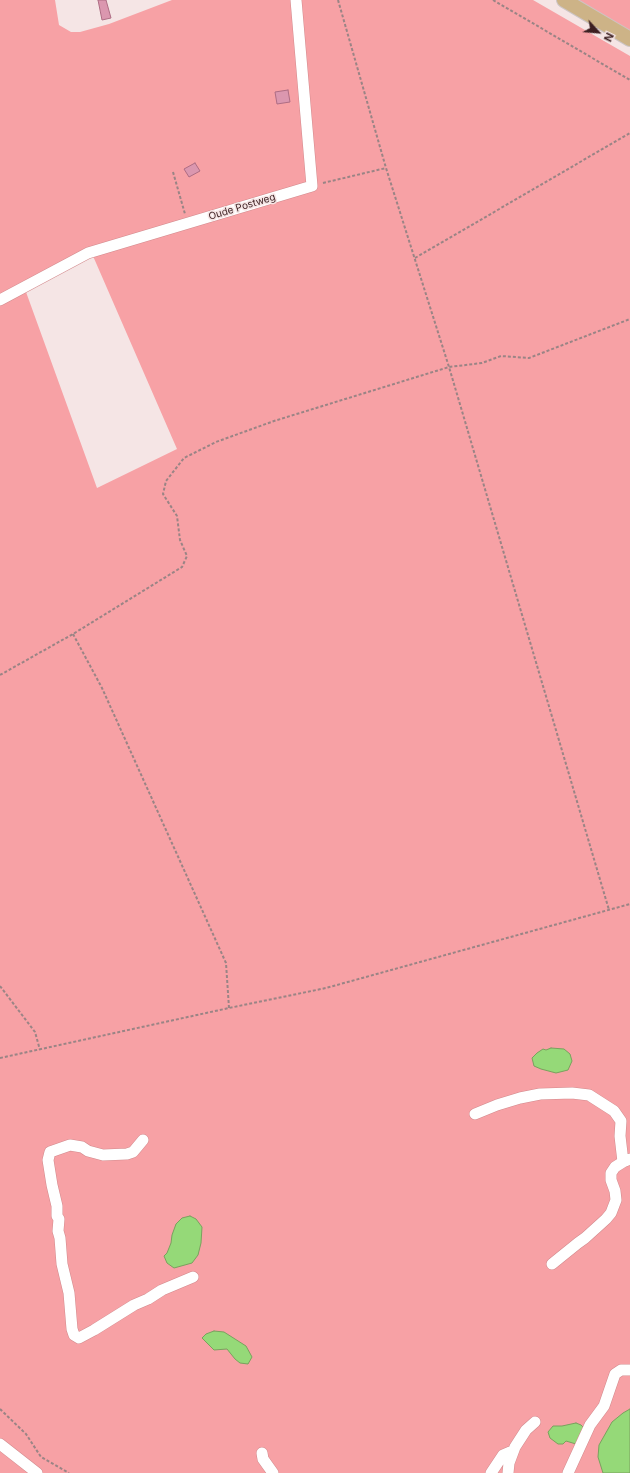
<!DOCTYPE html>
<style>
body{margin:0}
#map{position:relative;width:630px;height:1473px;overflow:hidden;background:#f5e5e5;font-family:Inter,sans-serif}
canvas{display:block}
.north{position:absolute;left:578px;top:12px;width:40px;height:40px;-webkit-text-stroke:3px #f5e5e5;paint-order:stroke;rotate:116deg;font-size:11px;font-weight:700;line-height:16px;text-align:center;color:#3c1f21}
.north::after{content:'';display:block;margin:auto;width:14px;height:18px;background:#3c1f21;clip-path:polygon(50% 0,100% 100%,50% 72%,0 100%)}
</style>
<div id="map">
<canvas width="630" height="1473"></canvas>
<div class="north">N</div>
</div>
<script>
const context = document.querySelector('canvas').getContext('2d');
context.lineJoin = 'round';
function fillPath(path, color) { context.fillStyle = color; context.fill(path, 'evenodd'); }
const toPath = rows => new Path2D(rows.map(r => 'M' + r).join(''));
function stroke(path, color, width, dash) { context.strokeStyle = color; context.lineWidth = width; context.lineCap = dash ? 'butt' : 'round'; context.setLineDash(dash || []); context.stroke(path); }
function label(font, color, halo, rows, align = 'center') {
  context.font = font + ' Inter,sans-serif'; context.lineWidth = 3; context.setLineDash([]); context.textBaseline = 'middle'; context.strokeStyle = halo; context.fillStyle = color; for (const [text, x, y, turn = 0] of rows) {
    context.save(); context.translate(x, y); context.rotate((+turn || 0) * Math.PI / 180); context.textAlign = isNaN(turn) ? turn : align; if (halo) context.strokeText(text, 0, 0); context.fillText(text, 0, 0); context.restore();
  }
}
fillPath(toPath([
 [0,0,55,0,59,25,71,32,80,32,109,24,172,0,533,0,630,56,630,1473,0,1473],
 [93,256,177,449,97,488,26,292],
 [575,0,630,0,630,32]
]), '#f7a1a5');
const water = toPath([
 [551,1048,564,1049,570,1054,572,1061,568,1070,556,1073,541,1069,534,1066,532,1058,537,1053,543,1049,546,1050,551,1048],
 [190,1216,196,1219,202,1227,201,1243,198,1255,192,1263,174,1268,167,1263,164,1256,167,1253,171,1243,172,1235,176,1224,182,1218,190,1216],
 [214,1331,224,1332,246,1346,252,1357,248,1364,240,1363,235,1359,227,1349,214,1350,202,1338,206,1334,214,1331],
 [630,1409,630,1473,603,1473,598,1457,599,1445,612,1422,623,1413,630,1409],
 [576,1423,581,1425,584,1428,576,1444,566,1441,563,1444,558,1444,550,1438,548,1432,553,1426,562,1426,576,1423]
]);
fillPath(water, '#95d978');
stroke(water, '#7aa15e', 1);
const building = toPath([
 [98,0,106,0,111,18,102,20,98,0],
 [288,90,290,102,277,104,275,92,288,90],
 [195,163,200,171,189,177,184,169,195,163]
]);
fillPath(building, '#db97af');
stroke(building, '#ae6d84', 1);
const minor = toPath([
 [0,300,88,253,312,186,296,0],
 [475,1114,497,1105,520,1098,540,1094,572,1093,589,1095,614,1111,621,1121,620,1136,623,1162,630,1159],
 [143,1140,133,1152,127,1154,103,1155,88,1151,82,1147,70,1145,50,1152,48,1160,52,1185,57,1206,57,1216,59,1219,58,1231,60,1238,62,1264,69,1293,72,1329,74,1335,79,1338,94,1330,134,1305,148,1299,162,1290,193,1277],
 [552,1264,578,1243,585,1238,606,1219,611,1213,616,1200,615,1191,611,1180,611,1173,615,1167,623,1162],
 [0,1444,37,1473],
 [262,1453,263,1459,273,1473],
 [491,1473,503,1455,510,1452],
 [508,1473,509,1463,515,1447,526,1430,535,1422],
 [568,1473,590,1425,604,1406,615,1374,621,1370,630,1370]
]);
const major = toPath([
 [564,0,630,39]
]);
stroke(minor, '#d28a8d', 12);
stroke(major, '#ccc5c5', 16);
stroke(toPath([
 [338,0,386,168,449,367,609,910],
 [493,0,630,80],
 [173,172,185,214],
 [323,183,386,168],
 [415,258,630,133],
 [73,634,102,688,226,963,229,1008],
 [0,675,73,634,182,567,187,556,180,540,177,516,163,494,166,481,184,458,216,442,274,421,449,367,482,363,501,356,529,358,630,319],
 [0,986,35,1032,40,1050],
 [0,1058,229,1008,326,988,630,904],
 [0,1409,26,1434,41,1457,69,1473]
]), '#9a8485', 2, [3, 2]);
stroke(minor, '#fff', 11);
stroke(major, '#cdb387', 14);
label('10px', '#3c1f21', '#f5e5e5', [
 ["Oude Postweg",242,207,-17]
]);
</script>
